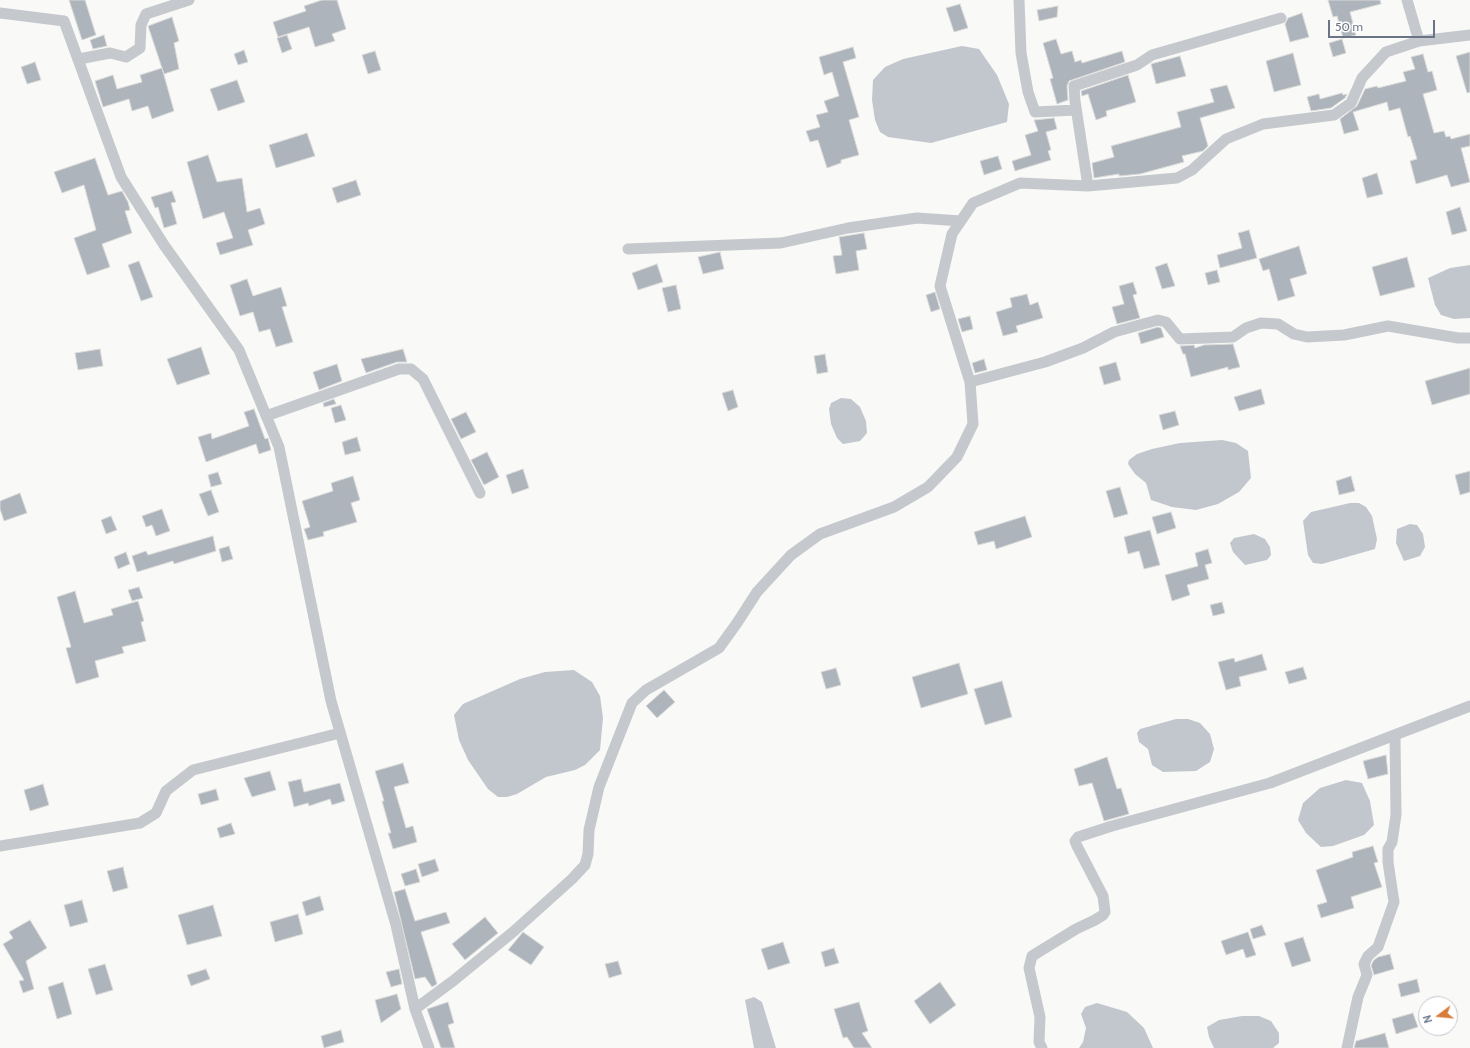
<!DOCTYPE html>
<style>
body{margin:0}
#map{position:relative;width:1470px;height:1048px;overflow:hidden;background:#f9f9f7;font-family:Cabin,sans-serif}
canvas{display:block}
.north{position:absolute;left:1418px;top:996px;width:40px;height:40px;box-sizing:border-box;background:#fff;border:1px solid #c3c7cf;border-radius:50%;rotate:254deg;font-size:11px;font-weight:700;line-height:16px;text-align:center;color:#6a7486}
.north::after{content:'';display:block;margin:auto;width:14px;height:18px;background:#d77c3a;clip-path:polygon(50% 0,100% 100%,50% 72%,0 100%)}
.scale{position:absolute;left:1328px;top:20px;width:107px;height:18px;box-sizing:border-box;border:2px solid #6a7486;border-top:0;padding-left:5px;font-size:12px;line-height:14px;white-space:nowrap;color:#6a7486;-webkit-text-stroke:3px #fff;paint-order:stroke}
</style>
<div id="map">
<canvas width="1470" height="1048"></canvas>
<div class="north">N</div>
<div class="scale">50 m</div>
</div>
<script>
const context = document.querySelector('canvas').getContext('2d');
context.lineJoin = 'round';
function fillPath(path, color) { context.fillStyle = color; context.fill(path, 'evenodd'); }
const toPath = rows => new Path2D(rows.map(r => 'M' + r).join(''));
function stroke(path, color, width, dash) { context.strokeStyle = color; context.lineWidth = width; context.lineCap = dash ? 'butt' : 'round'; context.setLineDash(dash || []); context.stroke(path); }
fillPath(toPath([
 [962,46,979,49,997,75,1009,104,1007,122,931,143,888,137,880,132,875,120,872,100,873,80,885,67,903,59],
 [1470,265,1470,318,1454,319,1441,315,1435,305,1428,278,1450,268],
 [841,398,851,399,860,407,866,421,867,433,860,441,843,444,837,438,831,424,829,409,831,403],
 [1222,440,1236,443,1248,451,1251,478,1239,492,1218,504,1196,510,1172,507,1151,500,1146,483,1135,474,1128,464,1129,460,1137,454,1152,449,1180,443],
 [1350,503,1359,503,1366,507,1372,516,1377,539,1375,549,1322,564,1313,563,1308,555,1303,521,1311,512],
 [1410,524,1417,525,1423,534,1425,547,1420,556,1404,561,1396,543,1397,529],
 [1254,534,1265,539,1270,547,1271,555,1267,560,1245,565,1233,552,1230,543,1234,538],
 [574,670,592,682,600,696,603,718,600,750,585,765,575,770,546,777,517,794,507,797,498,797,488,789,468,760,459,740,454,715,463,704,520,679,545,672],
 [1176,719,1188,719,1200,723,1210,734,1214,749,1210,762,1196,771,1163,772,1152,765,1148,749,1139,742,1137,733,1140,729],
 [1346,780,1362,783,1370,801,1374,825,1364,835,1333,846,1321,847,1306,833,1298,820,1303,803,1320,788],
 [754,997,762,1002,776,1048,754,1048,745,1000],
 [1097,1003,1127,1012,1144,1028,1153,1048,1079,1048,1083,1042,1086,1028,1081,1014,1085,1007],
 [1242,1016,1259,1016,1271,1021,1279,1033,1279,1043,1273,1048,1214,1048,1209,1037,1207,1027,1219,1020]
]), '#c2c7ce');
const building = toPath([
 [69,0,85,0,96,35,82,40,69,0],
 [322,0,337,0,346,29,332,34,335,41,315,47,309,27,278,37,273,22,306,11,304,6,322,0],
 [1328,0,1380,0,1381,4,1350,12,1356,35,1343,38,1337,16,1333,17,1328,0],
 [960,4,968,28,954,32,946,8,960,4],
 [1058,6,1057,17,1039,21,1037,10,1058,6],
 [1302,13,1309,37,1290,42,1285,24,1288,18,1302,13],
 [172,17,179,41,174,43,179,69,164,74,148,26,172,17],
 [104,35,107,46,93,49,90,40,104,35],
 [287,35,292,49,282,53,277,38,287,35],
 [1056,39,1061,54,1072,51,1075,62,1081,60,1082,63,1122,51,1125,62,1069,81,1067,86,1068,100,1057,104,1050,79,1053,78,1043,43,1056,39],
 [1342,39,1346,53,1333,57,1329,43,1342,39],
 [853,47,856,58,843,62,859,117,849,120,859,155,841,160,841,163,827,168,818,140,810,142,806,131,820,127,816,115,828,112,824,101,839,96,832,72,824,75,819,57,853,47],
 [244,50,248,62,238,65,234,54,244,50],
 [375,51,381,70,368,74,362,55,375,51],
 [1470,52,1470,92,1467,93,1456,56,1470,52],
 [1293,53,1301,85,1274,92,1266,61,1293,53],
 [1423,54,1428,72,1432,71,1437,90,1423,94,1434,133,1444,131,1446,137,1450,136,1451,139,1470,134,1470,146,1461,148,1470,182,1451,187,1447,175,1416,184,1410,161,1417,159,1410,136,1408,137,1400,108,1389,111,1387,102,1353,112,1359,130,1344,134,1340,119,1357,106,1365,89,1377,86,1378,88,1406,81,1403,72,1415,69,1411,57,1423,54],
 [1180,56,1186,76,1156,84,1151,64,1180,56],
 [35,62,41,80,27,84,21,67,35,62],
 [162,68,174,111,152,119,148,106,132,111,129,99,103,107,95,81,113,75,117,89,142,82,140,75,162,68],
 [1128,75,1136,102,1106,111,1107,116,1096,120,1088,94,1082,96,1081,91,1128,75],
 [237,80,245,102,218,111,210,89,237,80],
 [1227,85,1235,108,1200,118,1208,146,1203,151,1182,156,1184,162,1140,174,1119,176,1119,174,1094,178,1092,163,1114,157,1111,146,1181,127,1177,112,1214,102,1210,89,1227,85],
 [1342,93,1343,95,1347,94,1345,98,1331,108,1311,111,1307,97,1319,94,1320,99,1342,93],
 [1054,118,1057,129,1046,132,1051,150,1048,151,1051,160,1015,171,1012,161,1031,155,1025,135,1038,131,1034,120,1054,118],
 [307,133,315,156,276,168,269,145,307,133],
 [208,155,217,182,242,178,247,212,260,208,265,224,248,230,253,245,220,255,216,243,233,238,224,212,203,219,187,162,208,155],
 [998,156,1002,169,984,175,980,161,998,156],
 [95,158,108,195,122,191,128,202,130,210,125,211,132,233,102,244,110,267,87,275,74,238,96,230,84,185,62,193,54,172,95,158],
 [1377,173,1383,194,1367,198,1362,178,1377,173],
 [356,180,361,195,337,203,332,188,356,180],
 [172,191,176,202,171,203,177,224,164,228,158,207,155,208,151,197,172,191],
 [1460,207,1467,231,1452,235,1446,212,1460,207],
 [1249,230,1257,258,1220,268,1217,255,1242,248,1238,233,1249,230],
 [864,233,867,249,856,251,859,270,836,274,833,256,842,255,839,237,864,233],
 [1299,246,1307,274,1290,279,1295,296,1278,301,1269,269,1263,271,1259,259,1299,246],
 [720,252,724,269,703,274,698,257,720,252],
 [1407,257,1415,287,1380,296,1372,267,1407,257],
 [139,261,153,297,141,301,128,265,139,261],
 [1167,263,1175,286,1162,289,1155,267,1167,263],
 [657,264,663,282,638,290,632,273,657,264],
 [1217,270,1220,282,1208,285,1205,273,1217,270],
 [247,279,253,296,281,287,287,306,282,307,293,342,276,347,270,329,259,332,253,312,240,316,230,285,247,279],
 [1133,282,1137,294,1133,295,1140,318,1117,324,1112,307,1124,304,1119,286,1133,282],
 [676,285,681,309,668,312,662,288,676,285],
 [935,292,940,309,931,312,926,295,935,292],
 [1027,294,1030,305,1038,302,1043,318,1016,326,1018,332,1003,336,996,312,1012,307,1010,298,1027,294],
 [970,316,973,329,962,332,958,319,970,316],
 [1158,327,1161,328,1164,337,1141,344,1138,333,1158,327],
 [1233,344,1240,367,1228,370,1228,367,1191,377,1185,354,1183,354,1180,346,1194,345,1195,348,1204,345,1233,344],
 [201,347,210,374,177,385,167,359,201,347],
 [100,349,103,366,78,370,75,353,100,349],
 [403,349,407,362,397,362,366,373,361,359,403,349],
 [825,354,828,372,817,374,814,356,825,354],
 [984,359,987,370,975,373,972,363,984,359],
 [1116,362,1121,380,1104,385,1099,367,1116,362],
 [337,364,342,381,319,390,313,372,337,364],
 [1470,368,1470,394,1432,405,1425,381,1470,368],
 [1261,389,1265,404,1239,411,1234,397,1261,389],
 [733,390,738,407,728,411,722,393,733,390],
 [334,399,336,404,324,407,323,403,334,399],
 [341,405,346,420,335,423,331,408,341,405],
 [254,409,265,439,268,438,271,450,259,454,256,444,206,462,198,437,211,433,212,439,249,426,244,412,254,409],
 [1175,411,1179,425,1163,430,1159,415,1175,411],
 [466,412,476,432,461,439,451,419,466,412],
 [357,437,361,451,345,455,342,442,357,437],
 [487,452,499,477,484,485,471,460,487,452],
 [523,469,529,488,512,494,506,475,523,469],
 [1470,471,1470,492,1460,495,1455,475,1470,471],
 [218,472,222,484,211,487,208,475,218,472],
 [353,476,360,500,351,503,357,522,323,532,324,536,308,540,304,529,310,527,302,501,333,491,331,483,353,476],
 [1351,476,1355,491,1339,495,1336,481,1351,476],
 [1120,487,1128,514,1114,518,1106,491,1120,487],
 [211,490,219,512,208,516,199,494,211,490],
 [20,493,27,513,4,521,0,509,0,501,20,493],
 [162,509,170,531,156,536,152,525,146,527,142,516,162,509],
 [1171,512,1176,528,1157,534,1152,517,1171,512],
 [111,516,117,530,106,534,101,520,111,516],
 [1025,516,1032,537,996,549,994,541,978,545,974,532,1025,516],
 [1150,530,1160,565,1144,569,1139,551,1128,554,1124,537,1150,530],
 [213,536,216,551,174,564,173,561,137,572,132,556,146,551,148,555,213,536],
 [229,546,233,559,222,562,219,549,229,546],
 [1208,549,1212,563,1205,565,1209,579,1187,585,1190,595,1172,601,1165,575,1198,566,1195,553,1208,549],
 [126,552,130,564,118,569,114,557,126,552],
 [139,587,143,598,132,601,128,590,139,587],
 [75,591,84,623,113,615,111,609,138,601,144,621,141,622,146,641,122,647,124,653,95,661,99,677,76,684,66,648,71,647,57,597,75,591],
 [1222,602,1225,613,1213,616,1210,605,1222,602],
 [1262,654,1267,670,1239,677,1241,686,1226,690,1218,662,1234,658,1235,662,1262,654],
 [959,663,968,694,921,708,912,677,959,663],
 [1303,667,1307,679,1289,684,1285,672,1303,667],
 [836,668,841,685,826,689,821,672,836,668],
 [1002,681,1012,717,985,725,974,689,1002,681],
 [664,690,675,702,657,718,646,706,664,690],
 [1386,755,1388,774,1368,779,1363,761,1386,755],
 [1107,757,1117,789,1121,788,1129,814,1104,821,1092,783,1079,786,1074,769,1107,757],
 [403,763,409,783,394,787,406,828,413,826,417,842,393,849,388,833,391,833,382,801,384,801,375,771,403,763],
 [270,771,276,790,252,797,244,778,270,771],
 [301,779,304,792,340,783,345,801,332,805,330,799,309,806,308,803,294,807,288,782,301,779],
 [43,784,49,805,30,811,24,790,43,784],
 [216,789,219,800,201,805,198,794,216,789],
 [231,823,235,834,220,838,217,828,231,823],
 [1373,846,1378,862,1374,863,1382,887,1351,897,1354,908,1321,918,1317,905,1327,902,1316,870,1353,857,1352,852,1373,846],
 [435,859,439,871,422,877,418,864,435,859],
 [123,867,128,888,113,892,107,871,123,867],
 [416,869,420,882,405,886,401,874,416,869],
 [405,889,415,921,446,912,450,923,421,932,437,984,432,987,425,977,415,979,394,892,405,889],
 [320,896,324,910,306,916,302,902,320,896],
 [82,900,88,922,70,927,64,905,82,900],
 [213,905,222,936,187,945,178,915,213,905],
 [298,914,303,934,275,942,270,922,298,914],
 [485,917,498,933,465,960,452,944,485,917],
 [30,920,47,948,26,961,34,989,23,993,19,981,24,980,3,944,13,938,9,932,30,920],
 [1262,925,1266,935,1253,939,1250,929,1262,925],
 [523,932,544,947,531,965,508,950,523,932],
 [1248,932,1256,955,1246,958,1243,949,1226,955,1221,941,1248,932],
 [1303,937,1311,961,1292,967,1284,943,1303,937],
 [783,942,790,963,768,970,761,949,783,942],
 [834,948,839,963,825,967,821,952,834,948],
 [1390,954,1394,969,1374,975,1371,965,1374,960,1378,957,1390,954],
 [618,961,622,974,609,978,605,964,618,961],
 [105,964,113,990,96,995,88,969,105,964],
 [206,969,210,979,191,986,187,975,206,969],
 [399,969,402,984,391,987,386,972,399,969],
 [1417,979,1420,992,1401,997,1398,984,1417,979],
 [63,982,72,1014,57,1019,48,987,63,982],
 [940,982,956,1005,930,1024,914,1001,940,982],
 [397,994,401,1009,381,1023,375,1000,397,994],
 [448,1002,454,1023,448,1025,455,1048,441,1048,427,1009,448,1002],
 [859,1002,868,1031,862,1033,872,1048,854,1048,847,1037,843,1038,834,1009,859,1002],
 [1413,1013,1418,1027,1396,1034,1392,1019,1413,1013],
 [341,1030,344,1042,324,1048,321,1036,341,1030],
 [1385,1033,1389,1048,1354,1048,1356,1041,1385,1033]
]);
fillPath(building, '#aeb4bb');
stroke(building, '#dbdbd9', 1);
stroke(toPath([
 [1019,0,1021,53,1028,92,1035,112,1076,110],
 [1407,0,1419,41],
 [0,13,64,21,121,177,164,245,239,350,279,447,331,701,396,925,415,1009,429,1048],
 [79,59,110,53,126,57,140,48,141,25,146,14,189,0],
 [1088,186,1075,101,1074,86,1137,65,1152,55,1281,18],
 [628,249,781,243,848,228,917,218,961,221],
 [970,382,1045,362,1083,348,1114,332,1158,320,1166,322,1180,339,1233,337,1246,328,1261,323,1278,324,1294,334,1307,337,1344,335,1388,326,1458,338,1470,338],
 [266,416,399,369,411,369,423,379,480,493],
 [0,846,140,823,156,813,166,791,193,770,340,733],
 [415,1009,453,981,513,932,572,879,585,865,588,854,589,830,599,787,632,703,646,690,719,648,737,623,757,592,791,555,820,534,894,507,928,487,957,457,973,424,970,382,940,286,952,234,973,203,1020,183,1088,186,1177,178,1192,170,1226,139,1263,124,1334,115,1351,103,1362,78,1386,52,1419,41,1470,35],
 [1042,1048,1039,1042,1040,1017,1029,968,1032,956,1076,929,1095,920,1103,915,1105,912,1103,896,1077,846,1075,841,1078,837,1112,826,1270,783,1470,706],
 [1347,1048,1358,997,1367,975,1364,964,1368,956,1378,947,1394,902,1388,862,1388,849,1392,842,1396,815,1395,736]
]), '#c5c8cc', 11);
</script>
